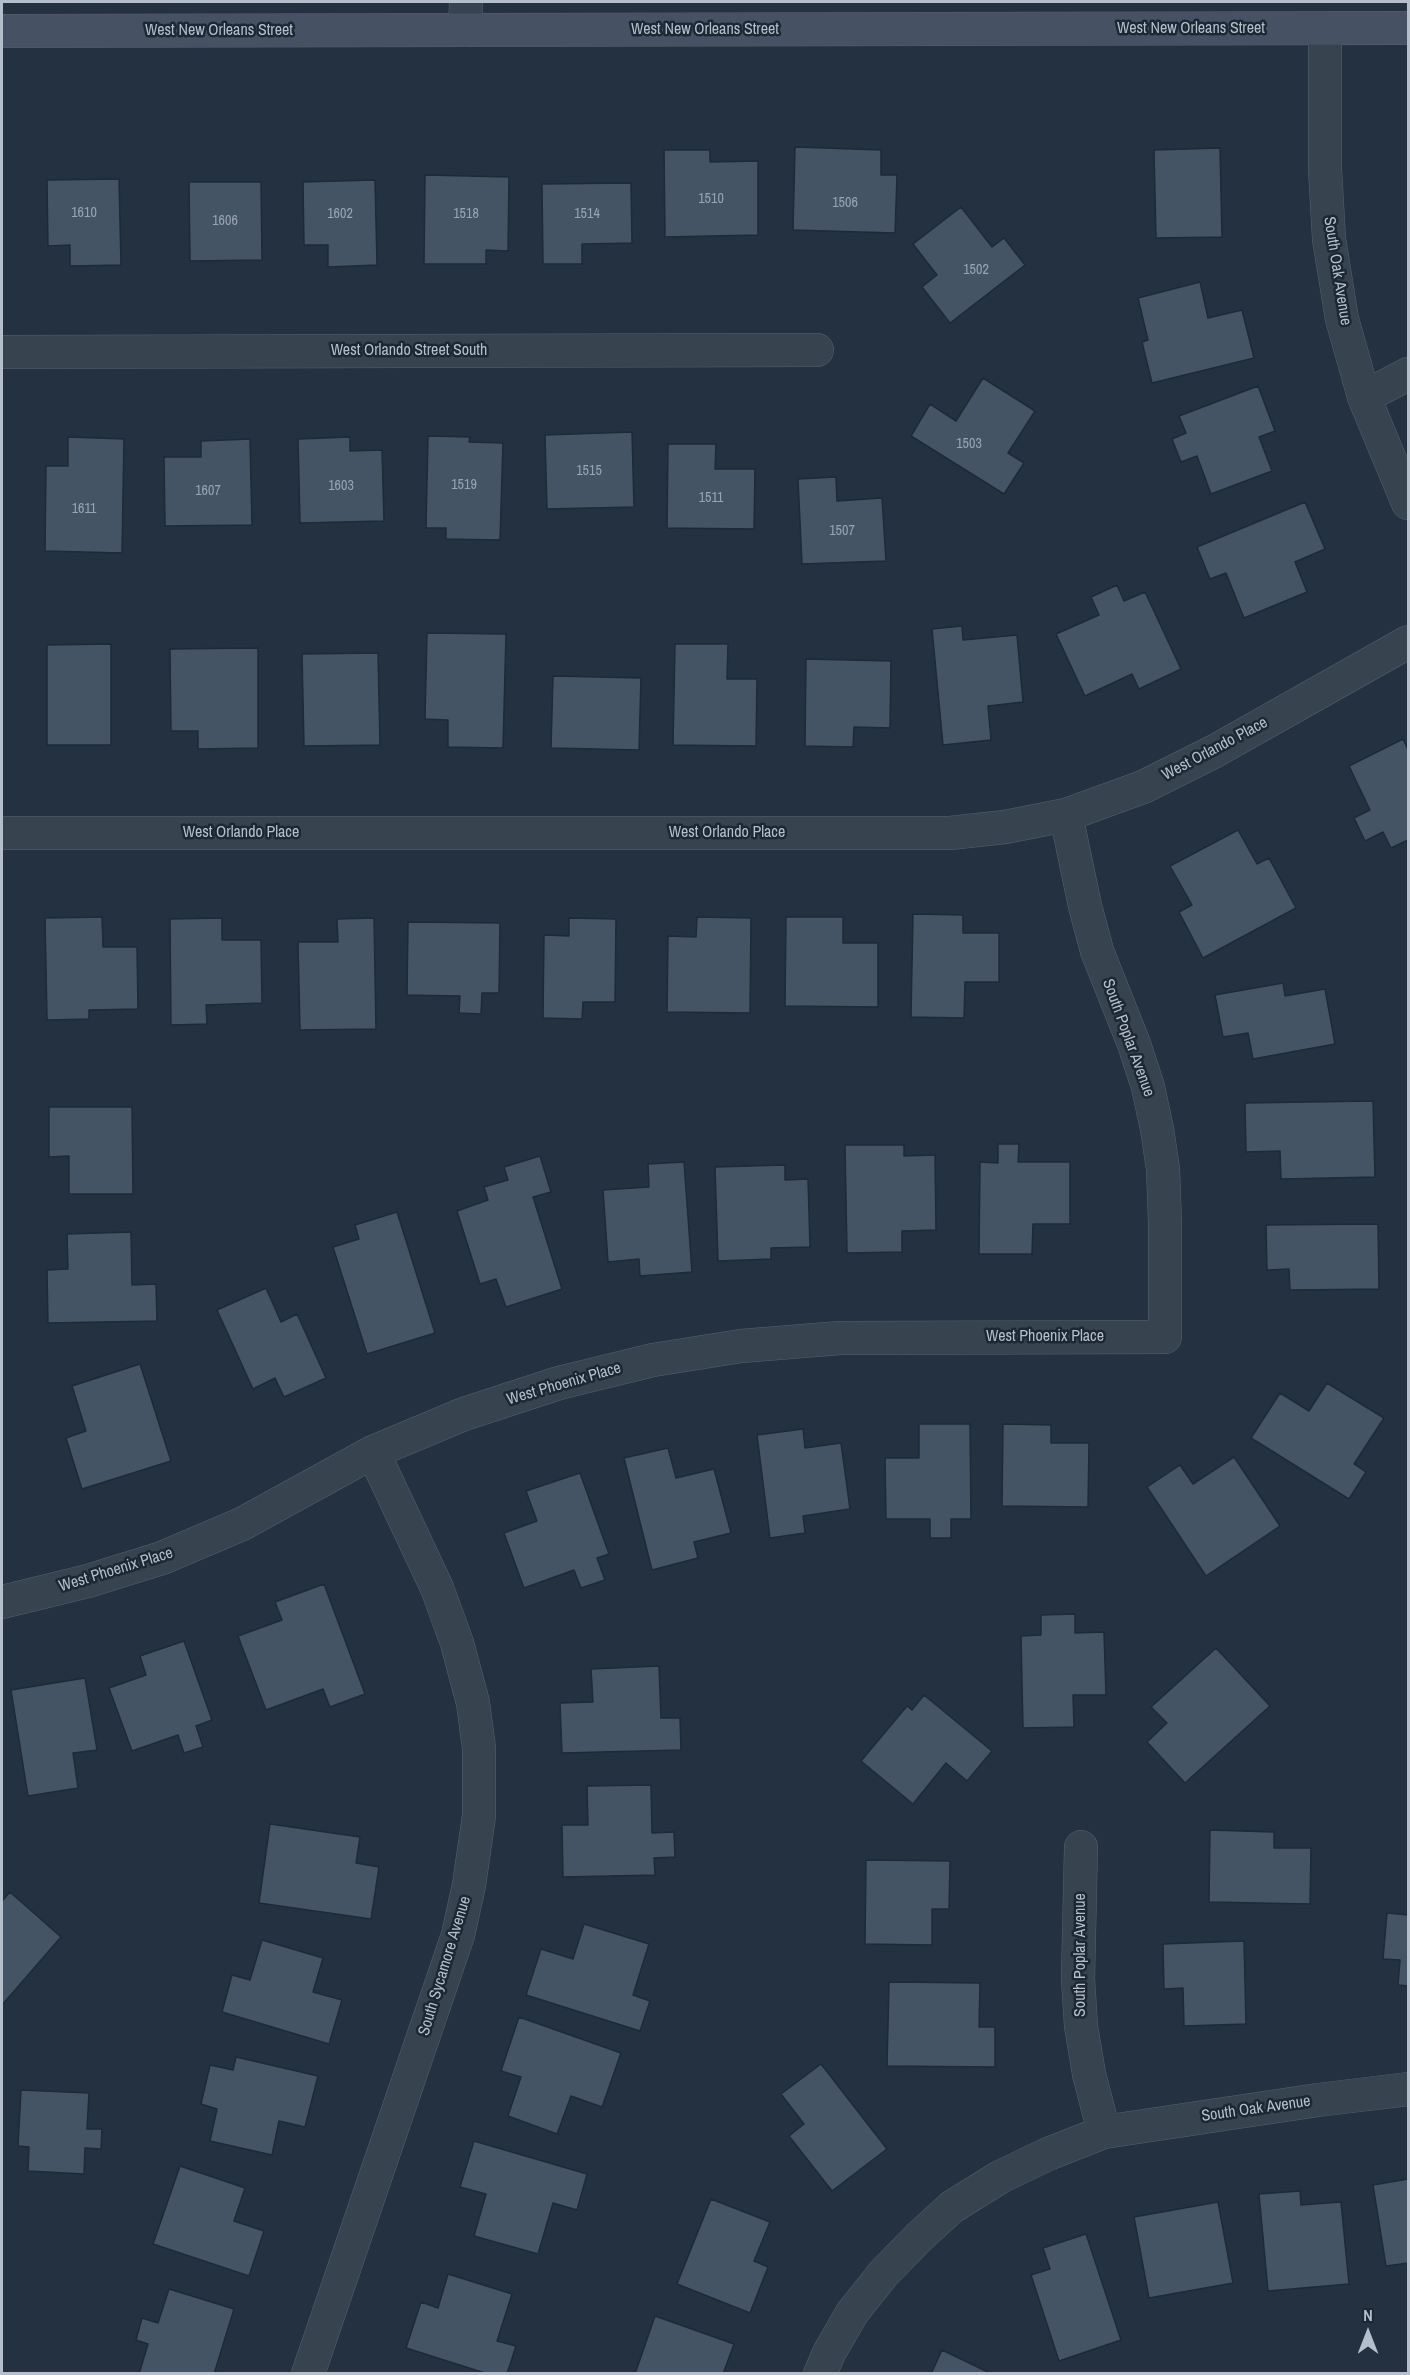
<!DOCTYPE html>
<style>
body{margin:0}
#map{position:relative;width:1410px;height:2375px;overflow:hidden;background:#243140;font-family:"Archivo Narrow",sans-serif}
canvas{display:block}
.frame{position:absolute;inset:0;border:3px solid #b5becb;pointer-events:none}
.north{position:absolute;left:1338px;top:2303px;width:60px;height:60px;-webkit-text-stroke:4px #1d2835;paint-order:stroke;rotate:0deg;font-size:16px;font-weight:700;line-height:24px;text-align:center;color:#b5becb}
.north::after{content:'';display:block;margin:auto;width:21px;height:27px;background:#b5becb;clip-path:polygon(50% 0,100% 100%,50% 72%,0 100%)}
</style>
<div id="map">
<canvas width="1410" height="2375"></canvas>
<div class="frame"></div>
<div class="north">N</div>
</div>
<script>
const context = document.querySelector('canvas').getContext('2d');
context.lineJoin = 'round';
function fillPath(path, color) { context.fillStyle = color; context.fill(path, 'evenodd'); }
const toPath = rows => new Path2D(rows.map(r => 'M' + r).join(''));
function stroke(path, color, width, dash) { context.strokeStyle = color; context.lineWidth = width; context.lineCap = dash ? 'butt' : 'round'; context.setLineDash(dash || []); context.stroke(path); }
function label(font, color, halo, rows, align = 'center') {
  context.font = font + ' "Archivo Narrow",sans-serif'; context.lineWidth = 5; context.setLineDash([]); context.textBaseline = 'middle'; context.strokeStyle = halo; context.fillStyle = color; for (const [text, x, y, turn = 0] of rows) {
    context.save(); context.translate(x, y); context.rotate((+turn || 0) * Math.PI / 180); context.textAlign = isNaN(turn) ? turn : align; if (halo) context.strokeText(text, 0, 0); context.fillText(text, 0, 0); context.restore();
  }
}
const building = toPath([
 [795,147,881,150,881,175,897,175,895,233,793,230,795,147],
 [1220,148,1222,237,1156,238,1154,150,1220,148],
 [664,150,710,150,710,162,758,161,758,235,665,237,664,150],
 [425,175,509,177,508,251,486,250,486,264,424,264,425,175],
 [119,179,121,265,70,266,70,245,48,246,47,180,119,179],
 [375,180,377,265,328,267,328,245,304,245,303,182,375,180],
 [189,182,261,182,262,260,190,261,189,182],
 [631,183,632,243,582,244,582,264,543,264,542,184,631,183],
 [961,207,992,247,1004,238,1025,265,950,323,922,287,937,275,913,244,961,207],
 [1200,282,1208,318,1242,310,1254,358,1152,383,1142,342,1148,340,1138,298,1200,282],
 [983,378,1035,411,1008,453,1024,463,1004,494,911,436,930,404,956,421,983,378],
 [1258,386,1275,431,1259,437,1272,471,1211,494,1197,456,1181,462,1172,439,1186,433,1179,416,1258,386],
 [632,432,634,507,547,509,545,435,632,432],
 [428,436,470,437,469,442,503,443,500,540,446,539,446,528,426,528,428,436],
 [68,437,124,439,122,553,45,551,46,466,68,466,68,437],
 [350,437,350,451,382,450,384,521,300,523,298,439,350,437],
 [250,439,252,525,165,526,164,457,201,457,201,441,250,439],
 [668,444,716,444,715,469,755,469,754,529,667,528,668,444],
 [836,477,837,501,882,498,886,561,802,564,798,479,836,477],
 [1305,502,1325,549,1295,562,1307,592,1244,618,1226,573,1210,579,1197,547,1305,502],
 [1117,585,1124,601,1145,592,1181,669,1139,689,1132,674,1085,696,1056,634,1099,615,1091,597,1117,585],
 [962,626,963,640,1017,635,1023,702,988,706,991,740,943,745,932,629,962,626],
 [427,633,506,634,503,748,448,747,448,720,425,719,427,633],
 [111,644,111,745,47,745,47,645,111,644],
 [675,644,728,644,727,679,757,679,756,746,673,745,675,644],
 [258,648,258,748,198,749,198,731,171,731,170,649,258,648],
 [378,653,380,745,304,746,302,654,378,653],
 [806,659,891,661,890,728,854,727,853,747,805,746,806,659],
 [553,676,641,678,639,750,551,748,553,676],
 [1403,739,1408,750,1408,840,1391,848,1383,832,1365,841,1354,818,1370,810,1349,766,1403,739],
 [1238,830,1257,864,1269,858,1296,908,1203,958,1179,912,1192,905,1170,866,1238,830],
 [913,914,963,915,963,933,999,933,999,982,965,982,964,1018,911,1017,913,914],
 [102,917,103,947,137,947,138,1009,89,1010,89,1019,47,1020,45,918,102,917],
 [697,917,751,918,750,1013,667,1012,668,936,696,937,697,917],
 [786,917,843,917,843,943,878,943,878,1007,785,1006,786,917],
 [222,918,222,940,261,940,262,1003,206,1005,207,1024,171,1025,170,919,222,918],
 [374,918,376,1029,300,1030,298,942,338,942,337,919,374,918],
 [569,918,616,919,615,1002,583,1002,582,1019,543,1018,544,935,569,936,569,918],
 [408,922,500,923,499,993,482,993,481,1014,459,1013,460,996,407,995,408,922],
 [1283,983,1285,996,1325,989,1335,1044,1253,1059,1248,1033,1223,1037,1215,995,1283,983],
 [1373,1101,1375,1177,1281,1179,1280,1151,1246,1152,1245,1103,1373,1101],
 [49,1107,132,1107,133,1194,69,1194,69,1156,49,1157,49,1107],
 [998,1144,1019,1144,1018,1162,1070,1162,1070,1224,1033,1224,1032,1254,979,1254,980,1162,998,1163,998,1144],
 [845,1145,904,1145,904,1156,935,1155,936,1230,902,1231,902,1252,847,1253,845,1145],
 [540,1156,551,1192,533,1197,562,1289,506,1307,496,1279,480,1284,457,1211,488,1200,484,1187,508,1180,504,1167,540,1156],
 [684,1162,692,1272,640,1276,639,1259,608,1262,603,1190,649,1187,648,1164,684,1162],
 [785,1165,785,1180,808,1179,810,1247,771,1248,771,1259,718,1261,715,1167,785,1165],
 [397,1212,435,1333,367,1354,333,1247,359,1239,355,1225,397,1212],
 [1378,1224,1379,1289,1290,1290,1289,1269,1267,1270,1266,1225,1378,1224],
 [131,1232,132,1285,156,1284,157,1321,48,1323,47,1270,68,1269,67,1234,131,1232],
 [266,1288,281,1322,297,1314,326,1378,284,1397,275,1378,253,1389,217,1310,266,1288],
 [140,1364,171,1461,82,1489,66,1438,86,1431,72,1386,140,1364],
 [1327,1383,1384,1418,1354,1464,1366,1472,1349,1499,1251,1438,1280,1393,1309,1411,1327,1383],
 [919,1424,970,1424,971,1519,951,1519,951,1538,930,1538,930,1519,886,1519,885,1458,919,1458,919,1424],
 [1003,1424,1051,1425,1051,1443,1089,1443,1088,1507,1002,1506,1003,1424],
 [803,1429,805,1448,841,1443,850,1509,803,1516,805,1533,770,1538,757,1435,803,1429],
 [668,1448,676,1478,714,1469,731,1533,694,1542,698,1558,652,1570,624,1458,668,1448],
 [1234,1457,1280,1526,1206,1576,1147,1487,1180,1465,1193,1484,1234,1457],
 [580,1473,609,1554,597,1558,605,1580,581,1588,574,1570,524,1588,504,1533,537,1521,526,1491,580,1473],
 [324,1584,365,1694,330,1707,323,1689,266,1710,238,1636,282,1620,275,1602,324,1584],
 [1075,1614,1075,1633,1104,1632,1106,1695,1073,1695,1074,1727,1023,1728,1021,1636,1041,1635,1041,1615,1075,1614],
 [184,1641,212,1720,196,1726,203,1747,184,1753,178,1735,132,1751,109,1688,146,1675,140,1656,184,1641],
 [1216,1648,1270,1706,1185,1783,1147,1742,1167,1723,1151,1707,1216,1648],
 [659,1666,661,1718,680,1718,681,1750,562,1753,560,1703,593,1702,591,1669,659,1666],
 [85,1678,97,1750,73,1753,78,1788,28,1796,11,1690,85,1678],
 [924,1695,992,1751,967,1781,946,1763,913,1804,861,1761,907,1706,912,1710,924,1695],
 [651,1785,652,1833,674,1832,675,1857,654,1858,655,1875,563,1877,562,1825,588,1825,587,1786,651,1785],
 [270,1824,360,1837,356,1863,379,1867,371,1919,259,1903,270,1824],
 [1210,1830,1274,1832,1274,1848,1311,1848,1310,1904,1209,1902,1210,1830],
 [866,1860,950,1861,949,1909,932,1909,932,1945,865,1944,866,1860],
 [10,1892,61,1937,2,2005,2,1901,10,1892],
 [1387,1913,1408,1915,1408,1986,1398,1985,1400,1960,1383,1959,1387,1913],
 [584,1924,649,1944,633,1995,650,2001,640,2031,526,1995,541,1949,573,1959,584,1924],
 [262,1940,323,1958,313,1992,342,2000,329,2044,222,2012,232,1975,250,1980,262,1940],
 [1244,1941,1246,2024,1184,2026,1183,1988,1164,1989,1163,1944,1244,1941],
 [889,1982,980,1983,979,2027,995,2027,995,2067,887,2066,889,1982],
 [519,2017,621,2053,602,2107,571,2096,557,2134,508,2116,521,2077,501,2071,519,2017],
 [236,2057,318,2076,305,2127,279,2121,272,2155,210,2141,217,2109,201,2104,210,2065,233,2070,236,2057],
 [821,2064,887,2149,832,2191,789,2136,804,2124,781,2094,821,2064],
 [21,2090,89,2093,87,2129,102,2129,101,2149,85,2148,84,2174,28,2171,29,2147,18,2146,21,2090],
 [474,2141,587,2174,577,2210,553,2203,538,2254,474,2236,486,2194,460,2187,474,2141],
 [180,2166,245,2188,234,2221,264,2231,249,2276,153,2244,180,2166],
 [1408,2179,1408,2263,1386,2266,1373,2185,1408,2179],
 [1300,2191,1301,2205,1341,2202,1349,2284,1268,2291,1259,2194,1300,2191],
 [711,2199,770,2222,754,2261,768,2267,750,2313,677,2284,711,2199],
 [1218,2202,1233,2283,1149,2298,1134,2217,1218,2202],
 [1086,2234,1121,2340,1059,2361,1031,2275,1050,2269,1043,2248,1086,2234],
 [448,2274,512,2294,497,2341,516,2346,507,2374,488,2374,406,2348,421,2302,438,2308,448,2274],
 [169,2289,234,2309,214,2374,139,2374,148,2344,136,2340,142,2318,158,2323,169,2289],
 [655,2316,734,2344,723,2374,635,2374,655,2316],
 [942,2350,992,2374,931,2374,942,2350]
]);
fillPath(building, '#455465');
stroke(building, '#1f2a37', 1.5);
const street = toPath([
 [1325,28,1325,169,1329,239,1342,319,1364,397,1408,503],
 [465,30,466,2],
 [2,352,817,350],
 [1364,397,1408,374],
 [2,833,950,833,1005,827,1066,815,1143,787,1215,751,1408,642],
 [2,1602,88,1581,162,1558,242,1524,373,1452,464,1414,559,1383,653,1360,741,1346,840,1338,1165,1337,1165,1222,1163,1169,1157,1129,1148,1087,1134,1044,1097,951,1085,906,1066,815],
 [1081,1847,1078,1979,1081,2026,1089,2074,1104,2132],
 [308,2374,458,1935,469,1885,479,1816,479,1748,473,1703,457,1643,437,1588,373,1452],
 [820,2374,829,2353,852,2313,883,2274,919,2237,952,2207,1000,2177,1048,2154,1104,2132,1318,2100,1408,2089]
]);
const secondary = toPath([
 [2,31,1408,28]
]);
stroke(street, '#56616e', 34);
stroke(secondary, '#56616e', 34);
stroke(street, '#384350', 33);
stroke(secondary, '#465263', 33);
label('14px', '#99a4b2', null, [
 ["1510",711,199],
 ["1506",845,203],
 ["1610",84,213],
 ["1602",340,214],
 ["1518",466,214],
 ["1514",587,214],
 ["1606",225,221],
 ["1502",976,270],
 ["1503",969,444],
 ["1515",589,471],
 ["1519",464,485],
 ["1603",341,486],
 ["1607",208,491],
 ["1511",711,498],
 ["1611",84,509],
 ["1507",842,531]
]);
label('16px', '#b5becb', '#1d2835', [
 ["West New Orleans Street",1191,29],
 ["West New Orleans Street",705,30],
 ["West New Orleans Street",219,31],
 ["South Oak Avenue",1337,271,81],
 ["West Orlando Street South",409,351],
 ["West Orlando Place",1215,749,-28],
 ["West Orlando Place",241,833],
 ["West Orlando Place",727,833],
 ["South Poplar Avenue",1128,1038,70],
 ["West Phoenix Place",1045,1337],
 ["West Phoenix Place",564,1384,-16],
 ["West Phoenix Place",116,1570,-17],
 ["South Poplar Avenue",1081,1955,-90],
 ["South Sycamore Avenue",445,1966,-73],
 ["South Oak Avenue",1256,2109,-8]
]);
</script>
